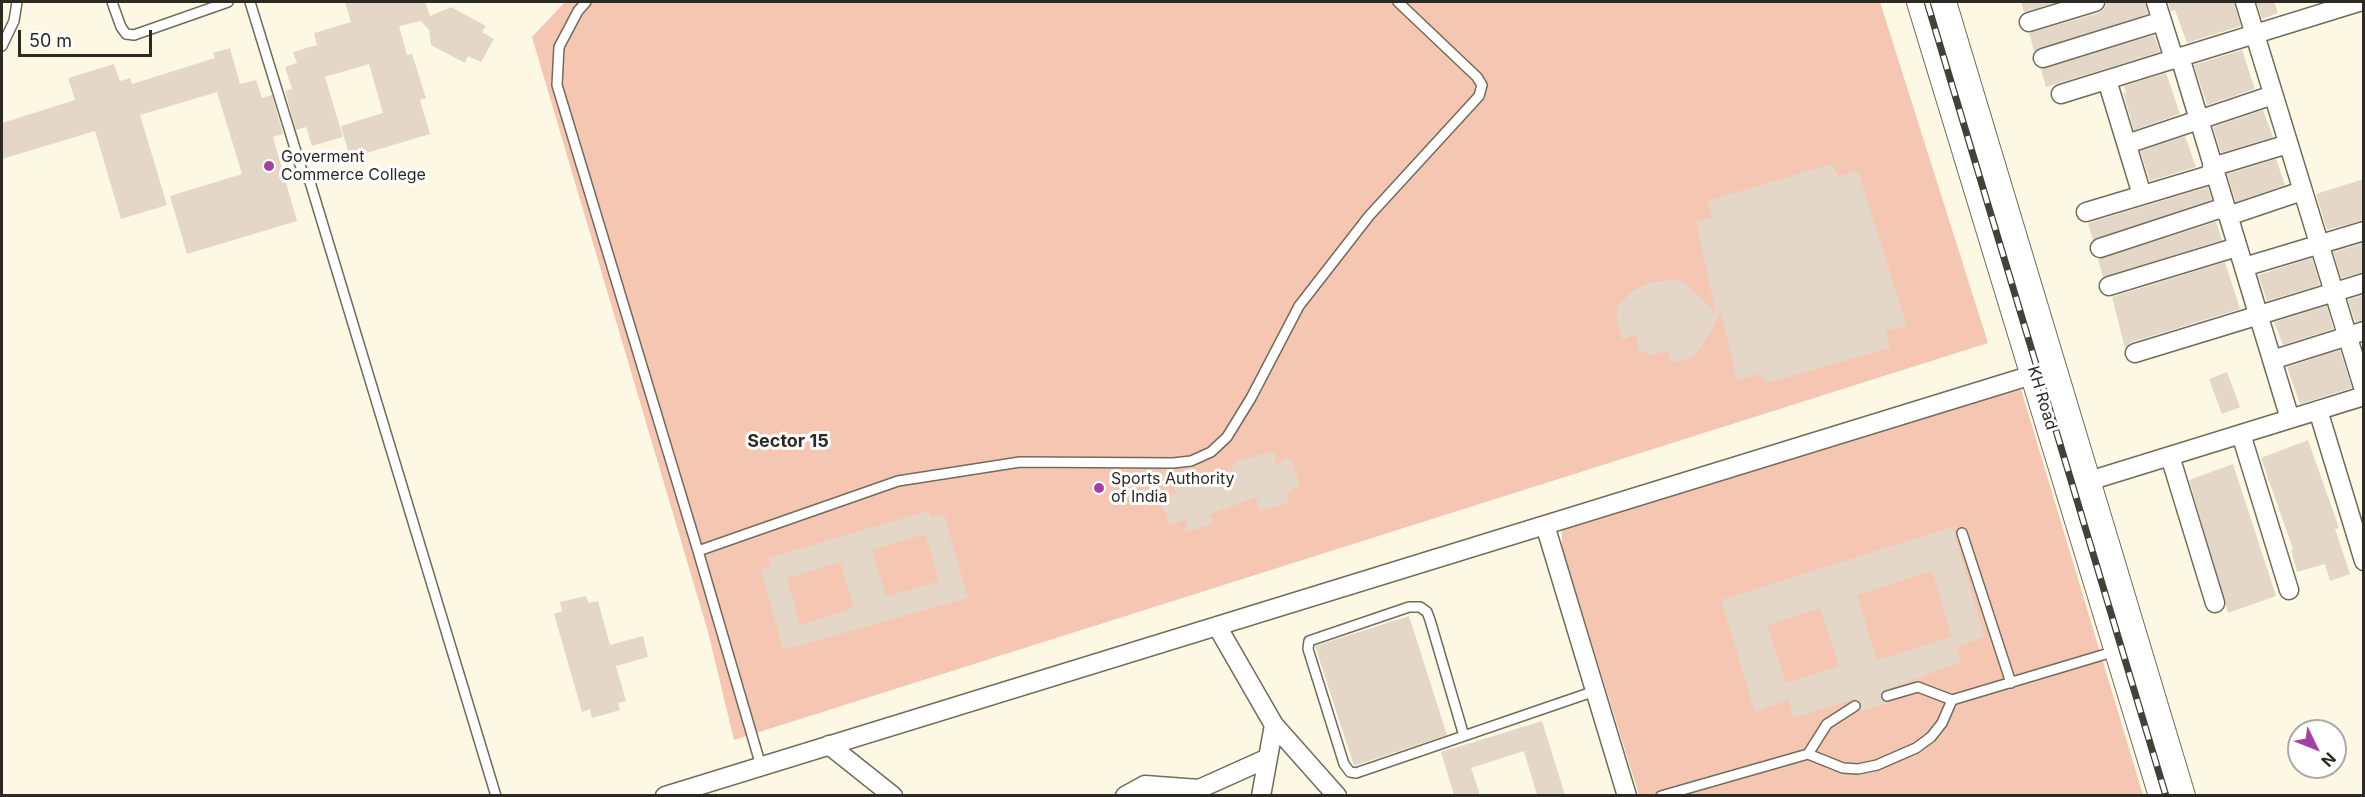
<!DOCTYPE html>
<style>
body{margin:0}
#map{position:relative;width:2365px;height:797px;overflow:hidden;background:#fcf8e4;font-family:Inter,sans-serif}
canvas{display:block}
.frame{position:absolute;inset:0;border:3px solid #2c2a23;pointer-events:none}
.north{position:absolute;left:2287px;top:719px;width:60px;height:60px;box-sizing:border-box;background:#fff;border:2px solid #abaaa7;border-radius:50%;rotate:133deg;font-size:16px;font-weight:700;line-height:24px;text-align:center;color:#2c2a23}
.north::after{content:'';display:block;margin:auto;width:21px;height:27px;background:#a43fa4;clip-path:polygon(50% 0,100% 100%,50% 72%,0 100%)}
.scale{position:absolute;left:18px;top:30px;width:134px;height:27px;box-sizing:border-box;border:3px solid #2c2a23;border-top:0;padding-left:8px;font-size:18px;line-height:21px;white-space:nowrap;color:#2c2a23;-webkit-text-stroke:4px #fff;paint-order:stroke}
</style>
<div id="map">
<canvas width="2365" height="797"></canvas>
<div class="frame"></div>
<div class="north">N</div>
<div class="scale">50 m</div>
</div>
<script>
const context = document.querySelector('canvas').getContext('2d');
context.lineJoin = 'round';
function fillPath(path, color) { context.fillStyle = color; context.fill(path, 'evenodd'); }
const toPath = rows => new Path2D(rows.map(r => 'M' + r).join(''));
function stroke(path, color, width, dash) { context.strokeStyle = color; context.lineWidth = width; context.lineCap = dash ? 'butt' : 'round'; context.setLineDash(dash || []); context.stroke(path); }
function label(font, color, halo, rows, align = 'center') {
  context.font = font + ' Inter,sans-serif'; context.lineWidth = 6; context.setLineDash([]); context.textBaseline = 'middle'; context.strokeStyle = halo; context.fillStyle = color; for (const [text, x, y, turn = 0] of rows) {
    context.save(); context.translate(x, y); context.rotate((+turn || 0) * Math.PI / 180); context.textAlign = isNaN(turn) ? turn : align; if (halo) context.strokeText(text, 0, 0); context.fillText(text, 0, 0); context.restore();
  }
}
fillPath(toPath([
 [565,2,1880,2,1988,343,734,740,708,632,532,37],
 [2017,376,2143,795,1639,795,1562,547,1562,515]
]), '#f5c7b3');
fillPath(toPath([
 [345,2,425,2,430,16,451,7,486,26,482,32,494,39,481,62,468,56,465,63,431,45,429,30,421,21,399,26,407,55,412,54,426,98,420,100,430,134,350,158,341,126,383,113,369,64,325,77,343,137,312,146,306,127,296,130,285,91,292,89,285,67,297,63,293,52,317,45,314,33,351,22],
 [2021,2,2058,2,2024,12],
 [2106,2,2145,2,2148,14,2034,51,2029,33,2098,13,2104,9],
 [2168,2,2234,2,2241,26,2187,43,2175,10,2171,11],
 [2257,2,2274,2,2278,13,2262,19],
 [2154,35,2160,52,2046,87,2041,69],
 [230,48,240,84,256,80,262,98,272,95,283,134,273,137,297,221,187,254,170,196,242,174,217,92,140,115,167,205,121,219,95,131,2,159,2,123,75,100,68,78,114,64,120,81,130,78,132,84,215,58,213,53],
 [2242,50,2255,89,2207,105,2194,65],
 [2166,73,2180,114,2134,130,2123,93,2126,92,2124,86],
 [2263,110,2273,137,2221,153,2213,127],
 [2185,136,2196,167,2150,181,2140,151],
 [2276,159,2285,185,2236,202,2227,174],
 [1832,164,1838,176,1858,171,1907,326,1885,331,1890,348,1767,383,1760,374,1737,380,1721,312,1702,347,1692,358,1672,362,1667,351,1648,356,1648,352,1640,353,1636,334,1623,340,1616,318,1618,306,1632,291,1653,282,1676,280,1685,283,1716,313,1696,222,1712,217,1707,201],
 [2364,179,2364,220,2327,230,2316,194],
 [2208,187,2212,200,2093,240,2088,223],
 [2216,222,2222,240,2103,277,2098,259],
 [2364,243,2364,272,2341,278,2333,252],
 [2312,258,2320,285,2267,301,2258,275],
 [2225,262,2240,309,2132,342,2125,348,2112,297],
 [2364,295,2364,320,2355,322,2348,300],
 [2327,306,2333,329,2283,345,2274,322],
 [2340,350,2352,388,2300,404,2287,367],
 [2227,372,2240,407,2222,414,2209,379],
 [2308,440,2339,528,2335,529,2350,574,2330,581,2325,564,2297,572,2291,550,2293,549,2261,458],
 [1275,451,1275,464,1290,458,1300,484,1286,494,1289,503,1259,511,1256,497,1209,515,1214,524,1185,532,1187,519,1170,525,1159,497,1177,495,1171,479,1197,471,1202,487,1214,477,1227,491,1234,462],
 [2233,464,2276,596,2228,613,2189,480],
 [928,511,931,518,944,514,968,598,783,650,761,570,771,567,768,558],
 [925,534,939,581,886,597,872,550],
 [840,562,854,608,800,625,787,578],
 [1952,527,1985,637,1957,647,1961,662,1885,690,1881,698,1889,703,1858,712,1862,705,1855,699,1793,718,1789,700,1755,712,1721,600],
 [1932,571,1952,637,1877,660,1857,595],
 [1820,608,1839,666,1786,683,1767,625],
 [586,596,589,603,598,601,610,645,643,636,648,657,616,666,626,701,618,703,620,710,592,718,590,709,582,712,554,614,562,611,560,602],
 [1409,616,1447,735,1354,766,1315,646],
 [1542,721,1565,795,1537,795,1524,751,1471,768,1480,795,1454,795,1441,752]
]), '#e5d7c7');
const service = toPath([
 [112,2,121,27,126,34,134,35,228,2],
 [250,2,302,171,310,182,496,796],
 [586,2,578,11,559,47,557,85,698,551,898,481,1020,462,1173,463,1191,461,1211,452,1227,437,1251,398,1299,306,1369,216,1479,96,1482,85,1477,77,1398,2],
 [2,46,14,21,17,2],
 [1962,533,2011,683],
 [698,551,761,766],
 [1887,696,1918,687,1952,700,2116,651],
 [1464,736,1430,620,1427,612,1420,607,1409,607,1309,641,1308,649,1344,764,1350,772,1356,773,1595,691],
 [1808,754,1843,768,1858,769,1877,765,1916,748,1931,737,1942,723,1952,700],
 [1661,796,1808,754,1827,724,1855,706]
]);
const minor = toPath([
 [2245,2,2364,390],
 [2029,22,2095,2],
 [2180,57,2290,419],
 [2043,58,2162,21],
 [2174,59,2359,2],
 [2107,80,2142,195],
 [2061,94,2174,59,2156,2],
 [2127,144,2273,95],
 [2212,167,2288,144],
 [2086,212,2213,174],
 [2228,216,2302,191],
 [2100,248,2225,207],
 [2244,267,2364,231],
 [2109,286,2237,247],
 [2135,353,2364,283],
 [2272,360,2364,331],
 [2318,410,2364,561],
 [2241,434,2289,590],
 [2170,456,2215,603],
 [2076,485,2364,396],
 [1545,525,1627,796],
 [1217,626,1274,725,1337,796],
 [829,745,893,796],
 [665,796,2045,371],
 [1125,796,1145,785,1199,789,1268,758],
 [1261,796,1274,725]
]);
const secondary = toPath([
 [1920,2,2162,796],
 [1943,2,2182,796]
]);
stroke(service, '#706c5b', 12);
stroke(minor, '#706c5b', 21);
stroke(secondary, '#706c5b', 28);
stroke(service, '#fff', 9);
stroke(minor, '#fff', 18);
stroke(secondary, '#fff', 26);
const rail = toPath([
 [1927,2,2166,796]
]);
stroke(rail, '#434138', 7);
stroke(rail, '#fff', 4.5, [14]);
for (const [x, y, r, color] of [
 [269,166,6,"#a43fa4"],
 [1099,488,6,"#a43fa4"]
]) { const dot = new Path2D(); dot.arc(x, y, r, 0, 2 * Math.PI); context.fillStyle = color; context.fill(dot); stroke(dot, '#fff', 2); }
label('16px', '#2c2a23', '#fff', [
 ["Goverment",281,157],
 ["Commerce College",281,175],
 ["Sports Authority",1111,479],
 ["of India",1111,497]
], 'left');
label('16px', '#2c2a23', '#fff', [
 ["KH Road",2042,398,73]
]);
label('bold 18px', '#2c2a23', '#fff', [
 ["Sector 15",788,442]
]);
</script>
